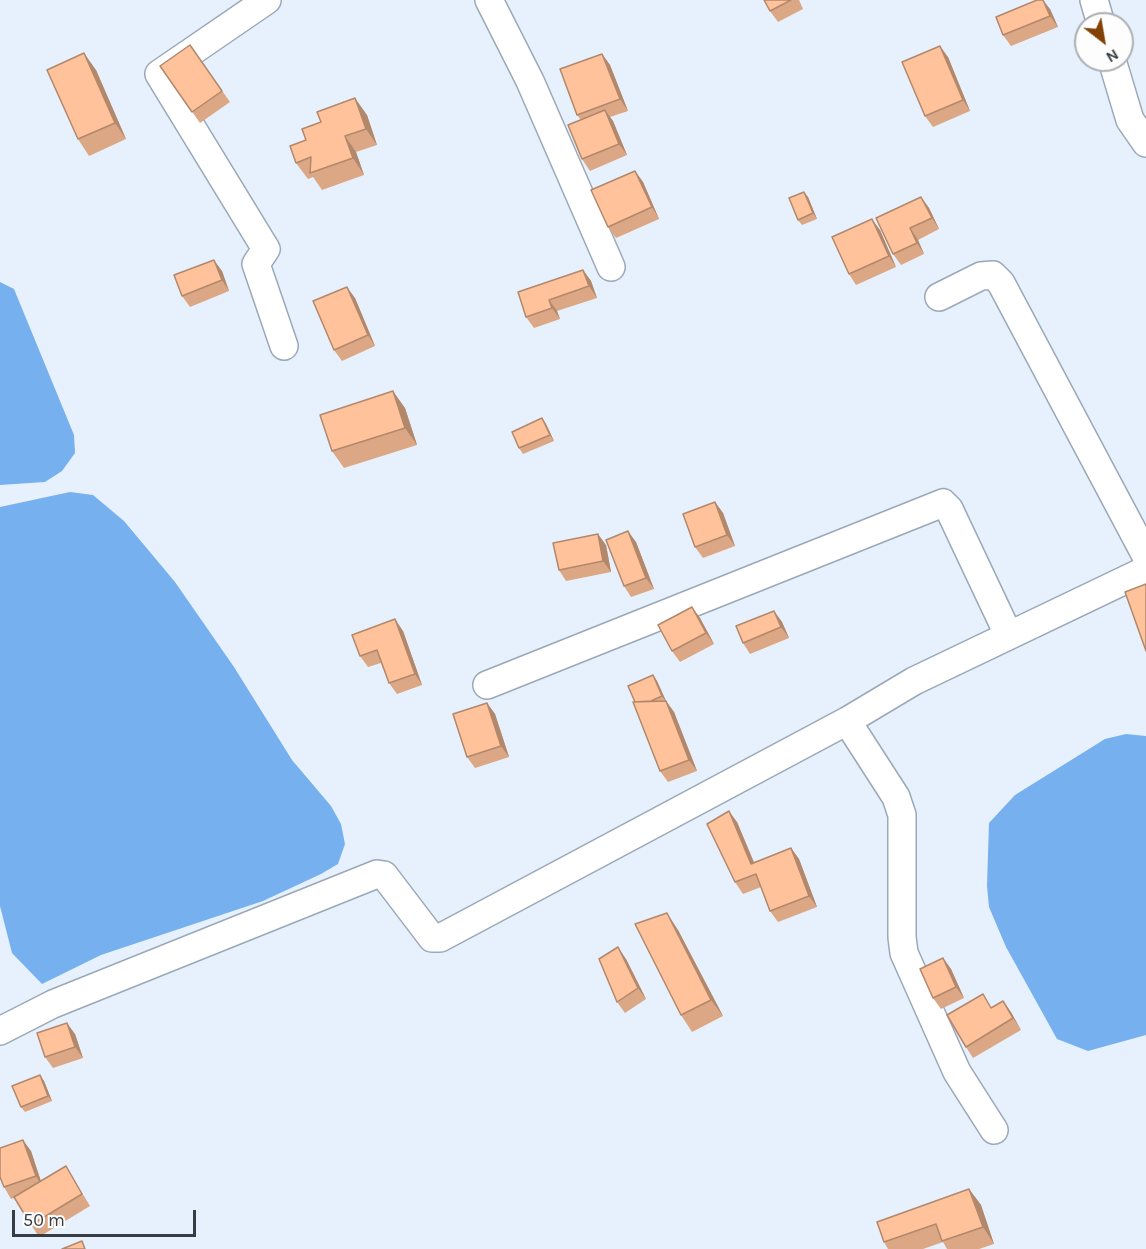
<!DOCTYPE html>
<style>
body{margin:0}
#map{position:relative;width:1146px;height:1249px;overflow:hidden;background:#e6f1fd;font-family:Karla,sans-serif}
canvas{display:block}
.north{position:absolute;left:1074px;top:12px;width:60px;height:60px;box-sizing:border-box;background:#fdfdfd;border:2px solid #aeb0b3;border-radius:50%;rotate:149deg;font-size:16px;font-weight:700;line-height:24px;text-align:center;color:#373d43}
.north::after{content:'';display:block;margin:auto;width:21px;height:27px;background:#824206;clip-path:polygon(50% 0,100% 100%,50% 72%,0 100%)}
.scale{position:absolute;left:12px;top:1210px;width:184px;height:27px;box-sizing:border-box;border:3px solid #373d43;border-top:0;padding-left:8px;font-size:18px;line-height:21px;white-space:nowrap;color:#373d43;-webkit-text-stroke:4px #fdfdfd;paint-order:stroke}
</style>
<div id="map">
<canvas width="1146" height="1249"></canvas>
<div class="north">N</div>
<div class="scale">50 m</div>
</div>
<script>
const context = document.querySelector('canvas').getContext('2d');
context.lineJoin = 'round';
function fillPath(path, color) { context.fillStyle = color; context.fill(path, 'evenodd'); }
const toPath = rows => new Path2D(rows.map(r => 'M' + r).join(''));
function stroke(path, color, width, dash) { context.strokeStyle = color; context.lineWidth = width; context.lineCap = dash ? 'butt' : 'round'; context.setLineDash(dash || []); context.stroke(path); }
fillPath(toPath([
 [0,282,14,289,74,435,75,453,62,471,45,482,0,485],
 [70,492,93,495,124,521,175,582,234,667,292,760,331,806,341,824,345,844,338,864,321,874,263,901,101,955,42,984,12,953,0,906,0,507],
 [1126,734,1146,736,1146,1035,1088,1051,1057,1039,1006,947,989,907,987,886,989,823,1015,795,1105,739]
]), '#76b0ee');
const street = toPath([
 [267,0,159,74,266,249,256,264,284,346],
 [489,0,530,81,611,267],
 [1094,0,1101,24],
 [1112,60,1130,120,1146,143],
 [939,297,981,276,993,275,1001,283,1146,556],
 [487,685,943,503,949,509,1008,634],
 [847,721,896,797,902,815,902,937,904,953,957,1072,994,1130],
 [0,1031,53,1004,377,874,384,875,432,938,440,938,847,721,914,681,1146,570]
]);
stroke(street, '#9ba8b7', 30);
stroke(street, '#fff', 27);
fillPath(toPath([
 [764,0,799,0,803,9,778,22,770,11],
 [1050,9,1058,27,1011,46,1003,35],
 [190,45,230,102,200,123,160,66],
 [602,54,610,65,628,111,610,117,613,121,627,155,590,171,582,159,581,120,577,115],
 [948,57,970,111,933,127,925,116],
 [96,70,126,139,89,156,78,139],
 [367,115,377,145,356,152,364,175,322,190,313,177,308,179,296,163,306,140],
 [635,171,643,182,659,219,616,238,608,227],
 [808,197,817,219,802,225,798,220],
 [921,197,929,208,939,229,918,240,924,254,901,265,893,254],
 [880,230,896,267,856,285,849,274],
 [583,270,591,281,597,298,557,311,560,319,534,328,526,317],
 [222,271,229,291,190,307,182,296],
 [355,298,375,346,342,361,334,350],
 [405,408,417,445,344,468,332,451],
 [542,418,546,424,554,441,523,454,519,448],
 [715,502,723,513,735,546,703,558,695,547],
 [636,542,654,589,631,597,624,586],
 [606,545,611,572,566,581,559,570],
 [692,607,700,618,714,644,680,662,672,651],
 [774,611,782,622,789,638,750,654,743,643],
 [403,631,422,685,397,694,389,683,381,663,368,667,360,656],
 [653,675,657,681,666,701,674,712,697,771,668,782,660,771,635,702],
 [487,703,495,714,509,757,475,768,467,757],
 [737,822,754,862,791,848,799,859,817,907,778,922,770,911,761,887,743,894,735,882],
 [678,930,723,1016,692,1032,681,1015],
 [943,958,951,969,964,998,941,1009,933,998],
 [626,959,646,999,625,1013,617,1002],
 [1003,1001,1021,1030,973,1058,966,1047,992,1008],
 [75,1034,83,1058,53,1068,45,1057],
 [40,1075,44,1081,52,1101,25,1112,21,1107],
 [31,1151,41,1181,66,1166,90,1206,39,1237,14,1198,11,1199,4,1187],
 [969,1189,981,1205,994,1244,979,1249,947,1249,943,1242,923,1249,888,1249,884,1242]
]), '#dba784');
fillPath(toPath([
 [1043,0,1050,9,1058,27,1050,16],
 [940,46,948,57,970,111,963,100],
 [84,53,96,70,126,139,115,123],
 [602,54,610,65,628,111,620,99],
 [355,98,367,115,377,145,366,129],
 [605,110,613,121,627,155,619,144],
 [345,136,356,152,364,175,353,158],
 [635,171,643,182,659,219,652,207],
 [804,192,808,197,817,219,813,213],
 [921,197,929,208,939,229,932,218],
 [872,219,880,230,896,267,889,256],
 [910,228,918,240,924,254,917,243],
 [214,260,222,271,229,291,222,280],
 [583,270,591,281,597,298,589,286],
 [347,287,355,298,375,346,368,335],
 [549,300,557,311,560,319,552,308],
 [393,391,405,408,417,445,405,428],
 [542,418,546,424,554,441,550,435],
 [715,502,723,513,735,546,727,535],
 [628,531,636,542,654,589,646,578],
 [598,534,606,545,611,572,603,561],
 [692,607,700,618,714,644,706,633],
 [774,611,782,622,789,638,781,627],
 [395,619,403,631,422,685,415,674],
 [653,675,657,681,666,701,674,712,697,771,689,760,666,702,662,696],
 [487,703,495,714,509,757,501,746],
 [729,811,737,822,759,875,751,864],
 [791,848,799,859,817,907,809,896],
 [667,913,678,930,723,1016,711,1000],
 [618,947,626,959,646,999,638,988],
 [943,958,951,969,964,998,956,987],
 [1003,1001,1011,1012,1021,1030,1013,1018],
 [67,1023,75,1034,83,1058,75,1047],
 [40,1075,44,1081,52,1101,48,1096],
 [23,1140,31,1151,43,1188,36,1176],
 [969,1189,981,1205,994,1244,983,1227]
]), '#b2886c');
const building = toPath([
 [764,0,791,0,770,11,764,0],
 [1037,0,1043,0,1050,16,1003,35,996,17,1037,0],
 [190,45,222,91,192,112,160,66,190,45],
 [940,46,963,100,925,116,902,62,940,46],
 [84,53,115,123,78,139,47,70,84,53],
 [602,54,620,99,577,115,560,69,602,54],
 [355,98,366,129,345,136,353,158,310,173,311,157,296,163,290,146,306,140,302,129,321,122,317,112,355,98],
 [605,110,619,144,582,159,568,125,605,110],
 [635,171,652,207,608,227,591,190,635,171],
 [804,192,813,213,798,220,789,198,804,192],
 [921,197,932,218,910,228,917,243,893,254,876,218,921,197],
 [872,219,889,256,849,274,832,237,872,219],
 [214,260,222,280,182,296,174,275,214,260],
 [583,270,589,286,549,300,552,308,526,317,518,292,583,270],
 [347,287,368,335,334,350,313,301,347,287],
 [393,391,405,428,332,451,320,415,393,391],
 [542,418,550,435,519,448,512,432,542,418],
 [715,502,727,535,695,547,683,514,715,502],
 [628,531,646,578,624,586,606,540,628,531],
 [598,534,603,561,559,570,553,543,598,534],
 [1146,584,1146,651,1125,592,1146,584],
 [692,607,706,633,672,651,658,625,692,607],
 [774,611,781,627,743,643,736,626,774,611],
 [395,619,415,674,389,683,377,650,360,656,352,635,395,619],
 [653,675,662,696,651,701,635,702,628,686,653,675],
 [666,701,689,760,660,771,633,702,666,701],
 [487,703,501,746,467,757,453,714,487,703],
 [729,811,751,864,791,848,809,896,770,911,756,874,735,882,707,824,729,811],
 [667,913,711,1000,681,1015,635,924,667,913],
 [618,947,638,988,617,1002,599,959,618,947],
 [943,958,956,987,933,998,920,969,943,958],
 [983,994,991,1008,1003,1001,1013,1018,966,1047,947,1015,983,994],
 [67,1023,75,1047,45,1057,37,1033,67,1023],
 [40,1075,48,1096,21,1107,12,1086,40,1075],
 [23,1140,36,1176,4,1187,0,1177,0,1148,23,1140],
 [66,1166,82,1194,31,1225,14,1197,66,1166],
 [969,1189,983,1227,942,1241,936,1224,884,1242,877,1222,969,1189],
 [82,1241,85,1249,62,1249,82,1241]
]);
fillPath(building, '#ffc29a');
stroke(building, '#b2886c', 1.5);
</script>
